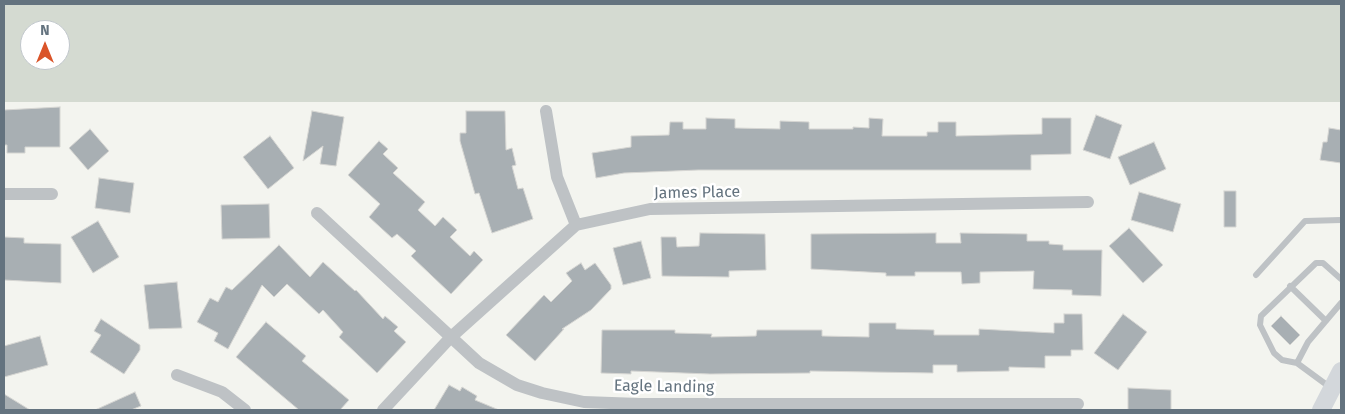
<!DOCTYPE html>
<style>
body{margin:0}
#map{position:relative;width:1345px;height:414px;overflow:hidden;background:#f3f4ef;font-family:"Fira Sans",sans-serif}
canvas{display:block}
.frame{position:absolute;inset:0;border:5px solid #64737f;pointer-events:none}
.north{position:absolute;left:20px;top:20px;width:50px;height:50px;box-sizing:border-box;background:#fff;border:1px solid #c1c7cc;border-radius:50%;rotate:0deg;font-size:14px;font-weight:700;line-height:20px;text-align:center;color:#64737f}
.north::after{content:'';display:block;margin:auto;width:18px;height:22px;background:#da5429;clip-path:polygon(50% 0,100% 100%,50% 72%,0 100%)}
</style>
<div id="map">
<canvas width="1345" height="414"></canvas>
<div class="frame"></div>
<div class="north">N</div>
</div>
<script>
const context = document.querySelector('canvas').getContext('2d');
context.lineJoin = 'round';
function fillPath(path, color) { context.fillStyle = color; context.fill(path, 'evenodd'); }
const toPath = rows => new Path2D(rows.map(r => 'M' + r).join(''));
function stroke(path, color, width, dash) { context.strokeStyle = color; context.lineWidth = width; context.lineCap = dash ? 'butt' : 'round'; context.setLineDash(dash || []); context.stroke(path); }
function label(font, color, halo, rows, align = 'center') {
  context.font = font + ' "Fira Sans",sans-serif'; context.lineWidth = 5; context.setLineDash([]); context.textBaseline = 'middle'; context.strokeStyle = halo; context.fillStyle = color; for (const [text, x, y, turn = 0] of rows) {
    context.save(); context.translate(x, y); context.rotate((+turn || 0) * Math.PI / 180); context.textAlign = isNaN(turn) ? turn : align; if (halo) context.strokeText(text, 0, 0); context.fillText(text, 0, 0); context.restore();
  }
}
fillPath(toPath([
 [4,4,1341,4,1341,102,4,102],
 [30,30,60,30,60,60,30,60]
]), '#d4dad1');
const building = toPath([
 [60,107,60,147,25,147,25,153,7,153,7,145,4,145,4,110,60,107],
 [312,111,344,117,336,166,320,164,323,146,303,161,312,111],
 [466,111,505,111,506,150,512,148,516,165,512,166,518,189,523,188,533,219,492,233,479,193,475,194,460,141,460,133,466,133,466,111],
 [1096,115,1122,125,1110,159,1083,150,1096,115],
 [706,118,735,119,735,128,780,129,780,121,809,122,809,129,853,129,853,127,869,128,869,118,883,119,882,136,927,136,927,132,938,132,938,122,956,122,956,136,1042,134,1042,118,1071,118,1071,154,1031,155,1031,170,698,170,624,173,596,178,592,153,631,147,631,136,669,135,670,122,683,122,683,129,706,129,706,118],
 [1329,128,1341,130,1341,163,1320,160,1323,142,1327,142,1329,128],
 [90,129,109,151,88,170,69,148,90,129],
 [270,136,294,168,268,189,243,157,270,136],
 [379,141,388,149,383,154,398,168,393,173,425,202,418,210,435,226,443,217,457,230,450,237,470,256,474,251,483,260,451,294,411,256,416,251,397,234,392,238,369,217,380,204,348,175,379,141],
 [1154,142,1166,169,1130,185,1118,157,1154,142],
 [99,178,134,183,130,213,95,208,99,178],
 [1224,191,1236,191,1236,227,1224,227,1224,191],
 [1139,192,1181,204,1173,232,1131,220,1139,192],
 [269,204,270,238,222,239,221,205,269,204],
 [98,221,119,257,93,273,71,237,98,221],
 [1129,228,1163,265,1143,283,1109,246,1129,228],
 [700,233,765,234,766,270,729,271,729,277,662,276,661,237,676,237,677,247,699,246,700,233],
 [936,233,936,243,961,243,960,233,1027,234,1027,241,1049,241,1049,244,1063,245,1063,250,1102,250,1101,296,1072,295,1072,290,1033,289,1034,271,980,272,980,283,962,284,961,272,915,272,915,276,886,276,886,273,811,269,811,234,936,233],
 [4,237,24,238,24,243,61,244,61,283,4,280,4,237],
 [641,241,651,278,623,285,613,248,641,241],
 [279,245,310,277,323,262,355,291,356,290,383,319,385,316,398,327,394,331,406,342,377,373,339,337,343,332,323,310,319,314,287,284,274,297,262,285,228,349,214,341,218,333,197,322,210,298,218,302,226,287,232,290,279,245],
 [581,263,585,270,595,263,611,285,611,289,591,310,562,329,564,329,535,361,506,335,544,295,551,302,572,281,566,273,581,263],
 [177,282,182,328,149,329,144,285,177,282],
 [1064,314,1082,314,1083,350,1071,350,1071,356,1045,356,1045,368,1009,367,1009,371,957,372,957,365,933,365,933,373,810,371,810,373,710,374,631,371,631,374,601,373,602,330,675,330,675,333,712,334,711,337,756,336,757,330,822,330,822,336,869,337,869,323,896,323,896,329,934,330,934,335,979,335,979,329,1054,333,1054,323,1064,323,1064,314],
 [1123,314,1147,332,1118,370,1094,353,1123,314],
 [1281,316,1300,335,1290,345,1271,326,1281,316],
 [101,319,140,345,140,350,124,374,90,352,101,335,94,331,101,319],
 [266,322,306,356,302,361,349,400,340,410,299,410,236,357,266,322],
 [40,336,48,365,4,377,4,346,40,336],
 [449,385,460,391,462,387,477,396,475,400,499,410,434,410,449,385],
 [1128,388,1171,390,1171,410,1128,410,1128,388],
 [135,392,141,406,131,410,95,410,135,392],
 [4,394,30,410,4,410,4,394]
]);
fillPath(building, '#a8afb3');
stroke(building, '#d5d5d2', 1);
stroke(toPath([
 [1256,275,1305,221,1341,220],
 [1290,286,1326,321],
 [1297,363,1308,342,1341,303],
 [1331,388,1297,363,1282,360,1274,353,1260,325,1261,316,1316,263,1323,263,1341,279]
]), '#bec2c5', 6);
stroke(toPath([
 [546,111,557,177,576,225],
 [4,194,52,194],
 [317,213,479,363,517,385,542,393,584,402,639,404,1078,404],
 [177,375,222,392,245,410],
 [383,410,450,338,576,225,650,209,1088,202]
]), '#bec2c5', 12);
stroke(toPath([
 [1321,410,1341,371]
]), '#d3d7db', 18);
label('16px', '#64737f', '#fff', [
 ["James Place",697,193,-1],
 ["Eagle Landing",664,387,1]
]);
</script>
